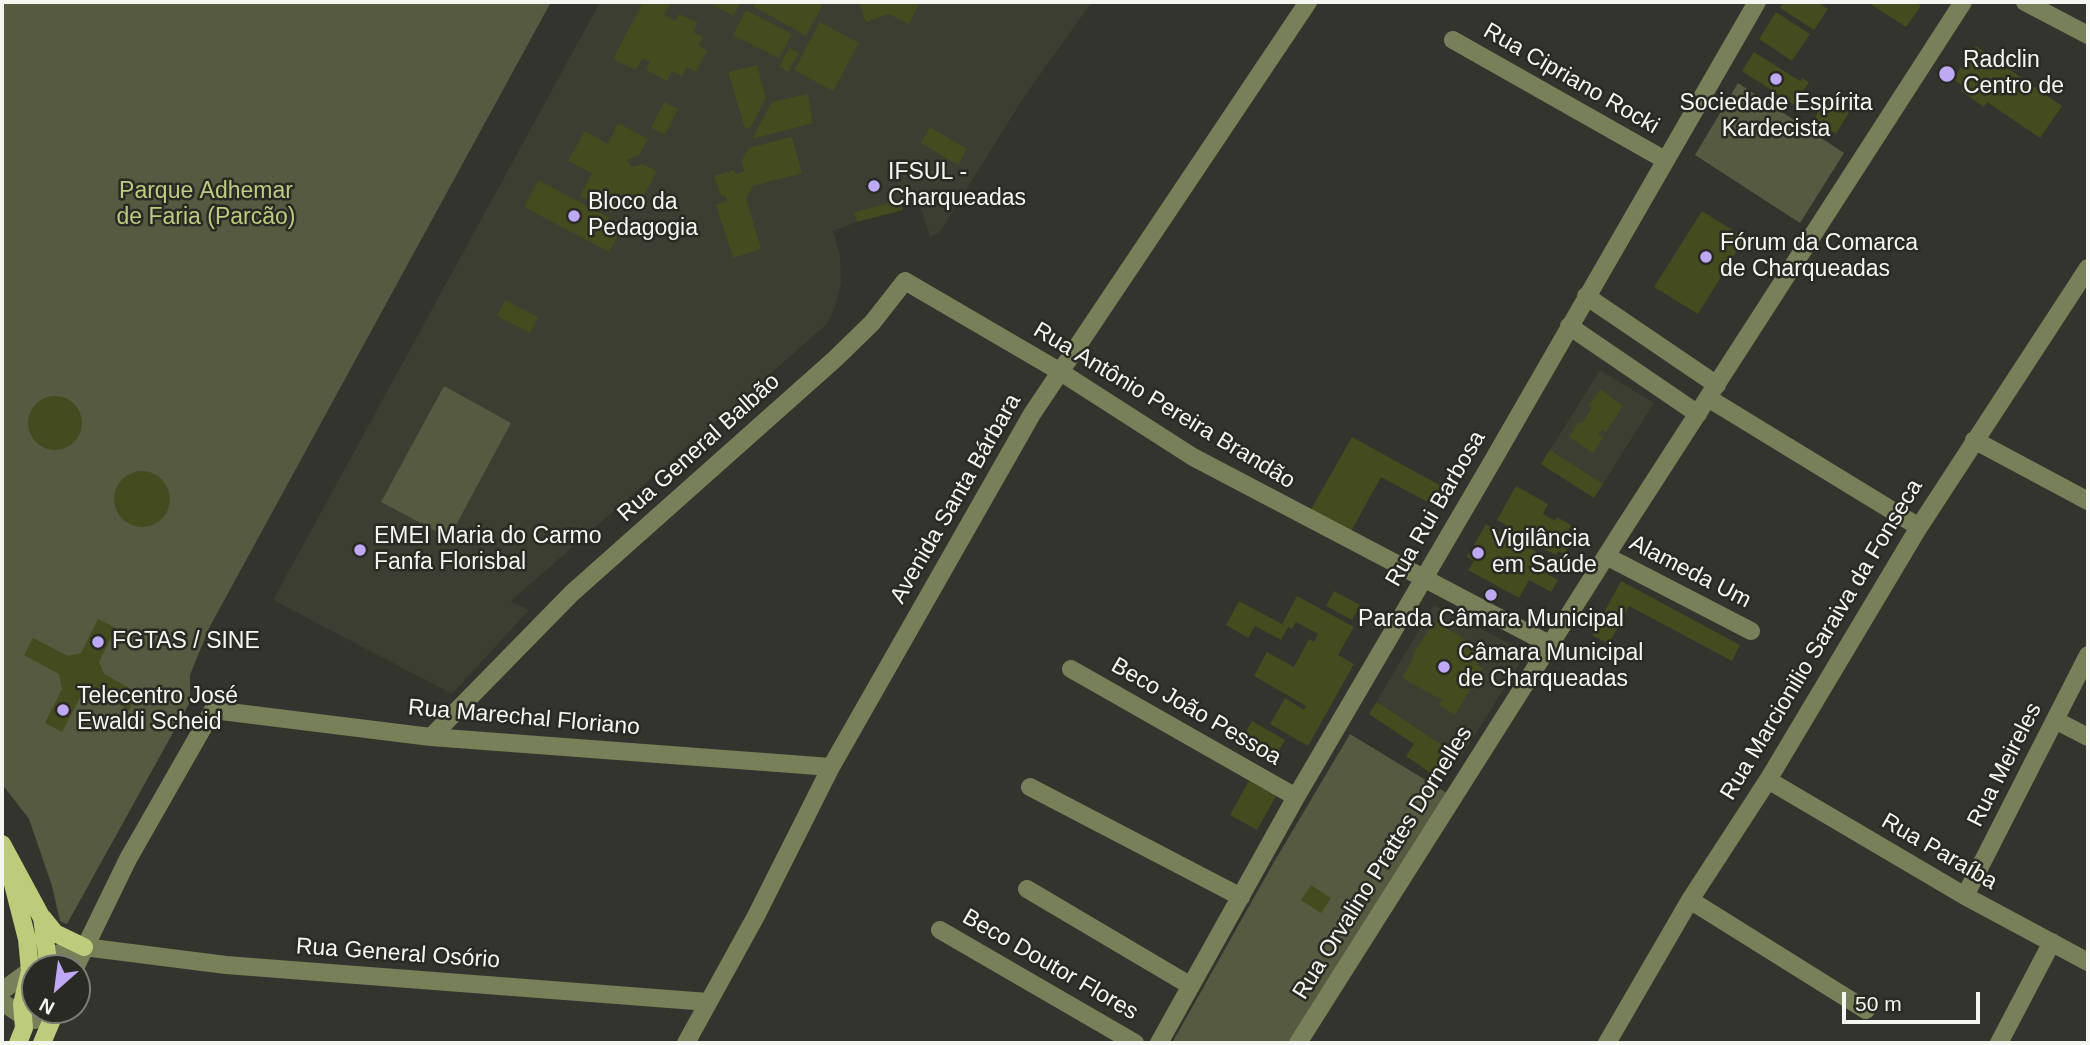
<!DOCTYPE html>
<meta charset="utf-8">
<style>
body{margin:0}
#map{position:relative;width:2090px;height:1045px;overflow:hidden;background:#32342d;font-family:Helvetica,sans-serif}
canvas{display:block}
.frame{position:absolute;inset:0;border:4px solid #f4f6f1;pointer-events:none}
.north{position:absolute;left:21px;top:954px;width:70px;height:70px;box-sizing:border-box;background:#282a23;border:2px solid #7a7c75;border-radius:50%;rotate:208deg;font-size:19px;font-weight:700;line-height:28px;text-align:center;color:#f4f6f1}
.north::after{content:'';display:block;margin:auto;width:24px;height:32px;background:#bfa9f4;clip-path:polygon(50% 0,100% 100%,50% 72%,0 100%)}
.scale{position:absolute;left:1842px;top:992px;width:138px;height:32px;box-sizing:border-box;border:4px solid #f4f6f1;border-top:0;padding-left:9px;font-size:21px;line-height:24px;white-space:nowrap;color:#f4f6f1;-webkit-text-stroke:5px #282a23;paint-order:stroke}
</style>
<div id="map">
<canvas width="2090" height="1045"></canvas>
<div class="frame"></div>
<div class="north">N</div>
<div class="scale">50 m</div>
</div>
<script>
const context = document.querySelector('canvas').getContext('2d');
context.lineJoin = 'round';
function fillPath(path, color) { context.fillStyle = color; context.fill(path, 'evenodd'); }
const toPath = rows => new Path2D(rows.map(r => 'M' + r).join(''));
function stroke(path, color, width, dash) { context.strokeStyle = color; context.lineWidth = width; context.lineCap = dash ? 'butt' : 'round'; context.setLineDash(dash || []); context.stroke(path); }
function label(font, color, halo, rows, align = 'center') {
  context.font = font + ' Helvetica,sans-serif'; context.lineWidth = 5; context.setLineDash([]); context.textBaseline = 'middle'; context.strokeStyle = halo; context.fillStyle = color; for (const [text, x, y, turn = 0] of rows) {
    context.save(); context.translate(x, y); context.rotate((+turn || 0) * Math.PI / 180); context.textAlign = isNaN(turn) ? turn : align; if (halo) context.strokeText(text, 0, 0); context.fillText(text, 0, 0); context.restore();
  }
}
fillPath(toPath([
 [600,2,1092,2,1024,97,940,232,930,237,917,196,855,212,857,222,833,231,840,255,841,283,836,304,827,324,511,601,529,610,452,694,273,600],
 [1600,370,1654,403,1594,498,1541,464],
 [1434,605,1527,652,1461,757,1454,753,1438,778,1406,756,1414,744,1369,714]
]), '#3c3e31');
fillPath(toPath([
 [2,2,551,2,209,628,190,675,190,702,67,924,60,921,52,886,29,819,2,784],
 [1738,83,1844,153,1800,223,1695,155],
 [444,386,511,423,449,538,381,502],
 [1350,734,1447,793,1288,1043,1172,1043,1274,862]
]), '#555a40');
fillPath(toPath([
 [643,2,671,2,664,15,675,21,679,14,698,23,693,32,703,37,699,46,707,50,696,72,687,67,682,76,672,71,667,81,646,70,650,62,642,58,636,70,613,59],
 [708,2,741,2,733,16],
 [756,2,824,2,806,36,753,6],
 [859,2,920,2,909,24,889,14,866,22],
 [1784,2,1817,2,1828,9,1814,30,1780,8],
 [1867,2,1915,2,1921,6,1906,27],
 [746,10,792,34,779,58,733,35],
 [1776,12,1810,34,1792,61,1759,39],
 [820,22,859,43,833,91,794,70],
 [1976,46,2062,106,2040,138,1987,102,1984,107,1961,91,1964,87,1953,79],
 [789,48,799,53,788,72,779,67],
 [1754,52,1800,81,1802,78,1809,82,1794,105,1742,71],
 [757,65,766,98,751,127,745,129,728,72],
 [808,94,813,123,752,139,772,102],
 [1827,98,1849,112,1836,134,1814,119],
 [664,102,678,109,665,135,651,128],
 [618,123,648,139,639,155,627,160,631,167,643,164,657,171,640,203,622,193,612,213,580,196,592,173,568,161,585,131,608,144],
 [930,127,967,149,958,165,921,143],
 [792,137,802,173,753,186,746,199,761,249,733,258,716,205,727,201,725,195,721,196,714,176,734,170,736,174,744,171,741,162,749,148],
 [538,180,623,225,609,252,524,207],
 [901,200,903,210,857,222,854,212],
 [1702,211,1745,238,1698,314,1654,287],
 [505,300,538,317,530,333,497,316],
 [1600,389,1623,406,1606,432,1602,429,1598,434,1603,437,1593,453,1569,437,1579,422,1582,423,1592,408,1589,406],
 '28 423a27 27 0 1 1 54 0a27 27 0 1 1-54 0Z',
 [1352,437,1441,486,1431,504,1381,477,1350,533,1310,511],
 [1550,450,1603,484,1594,498,1541,464],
 '114 499a28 28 0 1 1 56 0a28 28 0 1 1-56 0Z',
 [1516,486,1548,504,1543,514,1555,521,1557,517,1571,525,1567,533,1574,537,1564,554,1558,551,1556,555,1542,548,1544,544,1538,540,1535,544,1520,535,1517,541,1542,555,1536,567,1558,580,1551,592,1529,580,1519,598,1468,570,1474,561,1467,557,1486,524,1502,533,1506,525,1497,520],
 [1621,581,1740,645,1732,661,1629,606,1609,644,1592,635],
 [1334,591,1360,605,1352,620,1326,606],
 [1297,596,1354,627,1338,655,1354,664,1308,746,1270,724,1285,698,1304,710,1306,706,1254,676,1267,652,1294,667,1309,639,1314,642,1318,634,1296,622,1292,629,1288,627,1281,640,1255,626,1248,638,1226,625,1239,601,1282,624],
 [98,619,116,628,99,662,104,674,138,693,129,710,95,692,80,698,62,732,45,723,62,689,59,674,24,655,33,638,68,656,81,653],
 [1435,621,1474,645,1471,651,1480,655,1479,658,1481,659,1477,665,1483,668,1455,715,1439,705,1442,700,1402,678,1415,655,1413,654],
 [1377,702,1454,753,1438,778,1406,756,1414,744,1369,714],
 [1252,721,1285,740,1271,764,1238,745],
 [1249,781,1276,796,1257,830,1230,815],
 [1311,885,1331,898,1321,913,1301,900]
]), '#444b1e');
stroke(toPath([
 [2025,2,2088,35],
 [1453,40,1665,160],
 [1586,296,1717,385],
 [1569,326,1698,414],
 [1708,398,1919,527],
 [1974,440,2088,501],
 [1606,556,1751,631],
 [1071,669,1296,797],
 [2055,720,2088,737],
 [431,737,572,593,835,359,872,323,905,281,1059,371,1193,457,1551,645],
 [1768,780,1965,896,2088,962],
 [1030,787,1241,897],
 [1027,889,1191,986],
 [1965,896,2088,655],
 [1690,900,1866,1010],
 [940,930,1135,1043],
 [75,968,128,859,213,710,431,737,831,767],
 [2,988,6,988,47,958,72,948,84,947,226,965,708,1002],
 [2,1002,23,1016,35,1020,55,1014],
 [686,1043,756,916,831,767,1032,414,1308,2],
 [1159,1043,1296,797,1492,462,1757,2],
 [1298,1043,1620,534,1963,2],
 [1607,1043,1690,900,1768,780,1919,527,2088,268],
 [1999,1043,2052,942]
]), '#788059', 18);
stroke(toPath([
 [2,844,42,918,49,968],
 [11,861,13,884,27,939,30,971,22,1004,24,1028,18,1043],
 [43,918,55,933,84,947],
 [42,1043,56,1010]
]), '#bdcc7a', 18);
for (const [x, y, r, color] of [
 [1947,74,9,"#bfa9f4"],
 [1776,79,7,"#bfa9f4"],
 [874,186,7,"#bfa9f4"],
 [574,216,7,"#bfa9f4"],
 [1706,257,7,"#bfa9f4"],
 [360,550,7,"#bfa9f4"],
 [1478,553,7,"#bfa9f4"],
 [1491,595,7,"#bfa9f4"],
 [98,642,7,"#bfa9f4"],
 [1444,667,7,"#bfa9f4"],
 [63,710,7,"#bfa9f4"]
]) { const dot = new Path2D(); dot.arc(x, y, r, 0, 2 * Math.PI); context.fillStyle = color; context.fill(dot); stroke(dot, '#282a23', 2.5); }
label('23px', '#f4f6f1', '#282a23', [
 ["Radclin",1963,61],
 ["Centro de",1963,87],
 ["Sociedade Espírita",1776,104,"center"],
 ["Kardecista",1776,130,"center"],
 ["IFSUL -",888,173],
 ["Charqueadas",888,199],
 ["Bloco da",588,203],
 ["Pedagogia",588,229],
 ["Fórum da Comarca",1720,244],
 ["de Charqueadas",1720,270],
 ["EMEI Maria do Carmo",374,537],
 ["Fanfa Florisbal",374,563],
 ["Vigilância",1492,540],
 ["em Saúde",1492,566],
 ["Parada Câmara Municipal",1491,620,"center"],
 ["FGTAS / SINE",112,642],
 ["Câmara Municipal",1458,654],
 ["de Charqueadas",1458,680],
 ["Telecentro José",77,697],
 ["Ewaldi Scheid",77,723]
], 'left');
label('23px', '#f4f6f1', '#282a23', [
 ["Rua Cipriano Rocki",1571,79,30],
 ["Rua Antônio Pereira Brandão",1164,406,31],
 ["Rua General Balbão",699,448,-42],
 ["Avenida Santa Bárbara",956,499,-60],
 ["Rua Rui Barbosa",1436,509,-60],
 ["Alameda Um",1690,572,27],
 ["Rua Marcionilio Saraiva da Fonseca",1822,640,-59],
 ["Beco João Pessoa",1196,712,30],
 ["Rua Marechal Floriano",524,718,5],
 ["Rua Meireles",2005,765,-63],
 ["Rua Paraíba",1939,852,30],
 ["Rua Orvalino Prattes Dornelles",1383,863,-58],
 ["Rua General Osório",398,954,4],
 ["Beco Doutor Flores",1050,965,30]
]);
label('23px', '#bdcb81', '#282a23', [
 ["Parque Adhemar",206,192],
 ["de Faria (Parcão)",206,218]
]);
</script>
